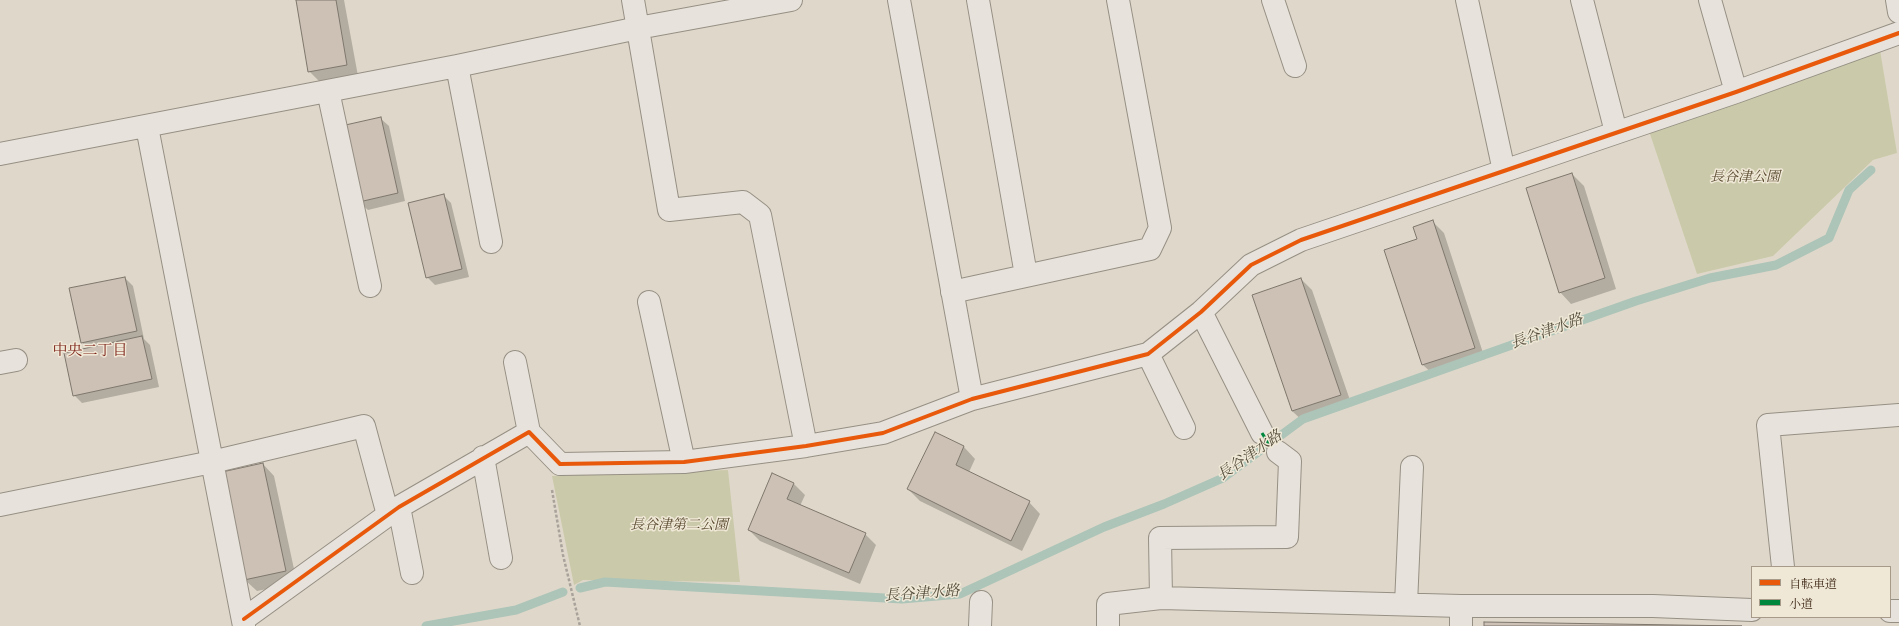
<!DOCTYPE html>
<meta charset="utf-8">
<style>
body{margin:0}
#map{position:relative;width:1899px;height:626px;overflow:hidden;background:#dfd8ca;font-family:"IM FELL French Canon","Noto Serif JP",serif}
canvas{display:block}
.legend{position:absolute;left:1751px;top:566px;width:140px;height:52px;box-sizing:border-box;background:#f0e8d7;border:1px solid #a89a89;margin:0;padding:5px 7px;list-style:none;font-size:12px;color:#3c2613}
.legend li{display:flex;align-items:center;gap:8px;height:20px}
.legend b{width:20px;border:1px solid #a89a89}
</style>
<div id="map">
<canvas width="1899" height="626"></canvas>
<ul class="legend">
<li><b style="height:5px;background:#e8590c"></b>自転車道</li>
<li><b style="height:5px;background:#00873e"></b>小道</li>
</ul>
</div>
<script>
const context = document.querySelector('canvas').getContext('2d');
context.lineJoin = 'round';
function fillPath(path, color) { context.fillStyle = color; context.fill(path, 'evenodd'); }
const toPath = rows => new Path2D(rows.map(r => 'M' + r).join(''));
function stroke(path, color, width, dash) { context.strokeStyle = color; context.lineWidth = width; context.lineCap = dash ? 'butt' : 'round'; context.setLineDash(dash || []); context.stroke(path); }
function label(font, color, halo, rows, align = 'center') {
  context.font = font + ' "IM FELL French Canon","Noto Serif JP",serif'; context.lineWidth = 3; context.setLineDash([]); context.textBaseline = 'middle'; context.strokeStyle = halo; context.fillStyle = color; for (const [text, x, y, turn = 0] of rows) {
    context.save(); context.translate(x, y); context.rotate((+turn || 0) * Math.PI / 180); context.textAlign = isNaN(turn) ? turn : align; if (halo) context.strokeText(text, 0, 0); context.fillText(text, 0, 0); context.restore();
  }
}
fillPath(toPath([
 [1880,50,1897,153,1873,160,1773,256,1697,274,1649,131],
 [728,470,740,582,583,580,574,585,552,476]
]), '#cacaaa');
fillPath(toPath([
 [297,0,344,0,358,76,321,83,309,71],
 [380,118,389,126,405,201,368,210,359,202],
 [1572,174,1584,186,1616,289,1571,304,1560,292],
 [443,195,451,203,469,277,435,285,427,277],
 [1432,221,1444,233,1485,359,1435,376,1423,365,1386,250,1418,240],
 [125,278,133,286,144,339,150,345,159,387,82,403,74,395,88,349,82,342],
 [1301,279,1312,290,1352,406,1304,422,1292,411,1253,295],
 [936,433,964,447,975,459,969,472,1029,502,1040,514,1022,551,920,501,908,489],
 [263,464,274,476,297,583,257,591,245,580],
 [794,484,805,495,800,506,865,534,876,545,860,584,760,541,749,530]
]), '#0003');
stroke(toPath([
 [580,588,605,582,902,599,960,594,1104,527,1164,504,1223,478,1303,419,1636,301,1710,278,1776,265,1829,238,1849,190,1871,170],
 [426,626,516,610,563,592]
]), '#adc4b8', 9);
const building = toPath([
 [296,0,336,0,347,65,308,72,296,0],
 [381,117,398,193,359,202,341,126,381,117],
 [1572,173,1605,278,1559,293,1526,188,1572,173],
 [444,194,462,269,426,278,408,203,444,194],
 [1433,220,1475,348,1422,365,1384,250,1417,239,1413,227,1433,220],
 [125,277,137,331,81,343,69,288,125,277],
 [1301,278,1341,395,1292,411,1252,295,1301,278],
 [142,336,152,379,73,396,64,353,142,336],
 [935,432,964,446,956,465,1030,501,1011,541,907,489,935,432],
 [263,463,286,571,244,580,222,472,263,463],
 [772,473,794,483,787,499,866,533,849,573,748,530,772,473],
 [1484,622,1742,626,1484,626,1484,622]
]);
fillPath(building, '#cdc0b5');
stroke(building, '#7e776c', 1);
const minor = toPath([
 [633,0,669,210,743,202,760,215,806,446],
 [899,0,972,399],
 [978,0,1026,275],
 [1273,0,1295,66],
 [1467,0,1504,171],
 [1582,0,1616,132],
 [1710,0,1736,92],
 [1897,0,1899,12],
 [457,66,491,242],
 [328,91,370,286],
 [147,127,244,626],
 [0,154,457,66,638,28,791,0],
 [952,292,1150,249,1160,228,1118,0],
 [649,302,684,462],
 [1201,312,1262,433],
 [1148,354,1184,428],
 [515,362,529,432],
 [0,363,16,360],
 [483,457,501,558],
 [0,505,212,462,364,426,388,515],
 [399,507,412,573],
 [1783,567,1768,425,1899,415],
 [1161,598,1160,538,1287,537,1290,461,1278,452],
 [1406,604,1412,467],
 [1890,611,1899,611],
 [244,619,399,507,529,432,560,464,684,462,806,446,883,433,972,399,1148,354,1201,312,1251,265,1301,240,1736,92,1899,33],
 [980,626,981,602],
 [1108,626,1108,604,1161,598,1461,606,1653,606,1752,610],
 [1461,626,1461,606]
]);
stroke(minor, '#968f84', 24);
stroke(toPath([
 [552,490,563,555,580,626]
]), '#a8a29b', 2.5, [3, 2]);
stroke(minor, '#e7e3dc', 22);
stroke(toPath([
 [1262,433,1270,446]
]), '#00873e', 3, [6, 3]);
stroke(toPath([
 [244,619,399,507,529,432,560,464,684,462,806,446,883,433,972,399,1148,354,1201,312,1251,265,1301,240,1736,92,1899,33]
]), '#e8590c', 4);
label('italic 14px', '#5b4c32', '#f0e8d7', [
 ["長谷津公園",1745,178],
 ["長谷津第二公園",679,526]
]);
label('italic 15px', '#534c3a', '#f0e8d7', [
 ["長谷津水路",1547,332,-20],
 ["長谷津水路",1250,456,-35],
 ["長谷津水路",922,594,-4]
]);
label('15px', '#7a1f14', '#f0e8d7', [
 ["中央二丁目",90,351]
]);
</script>
